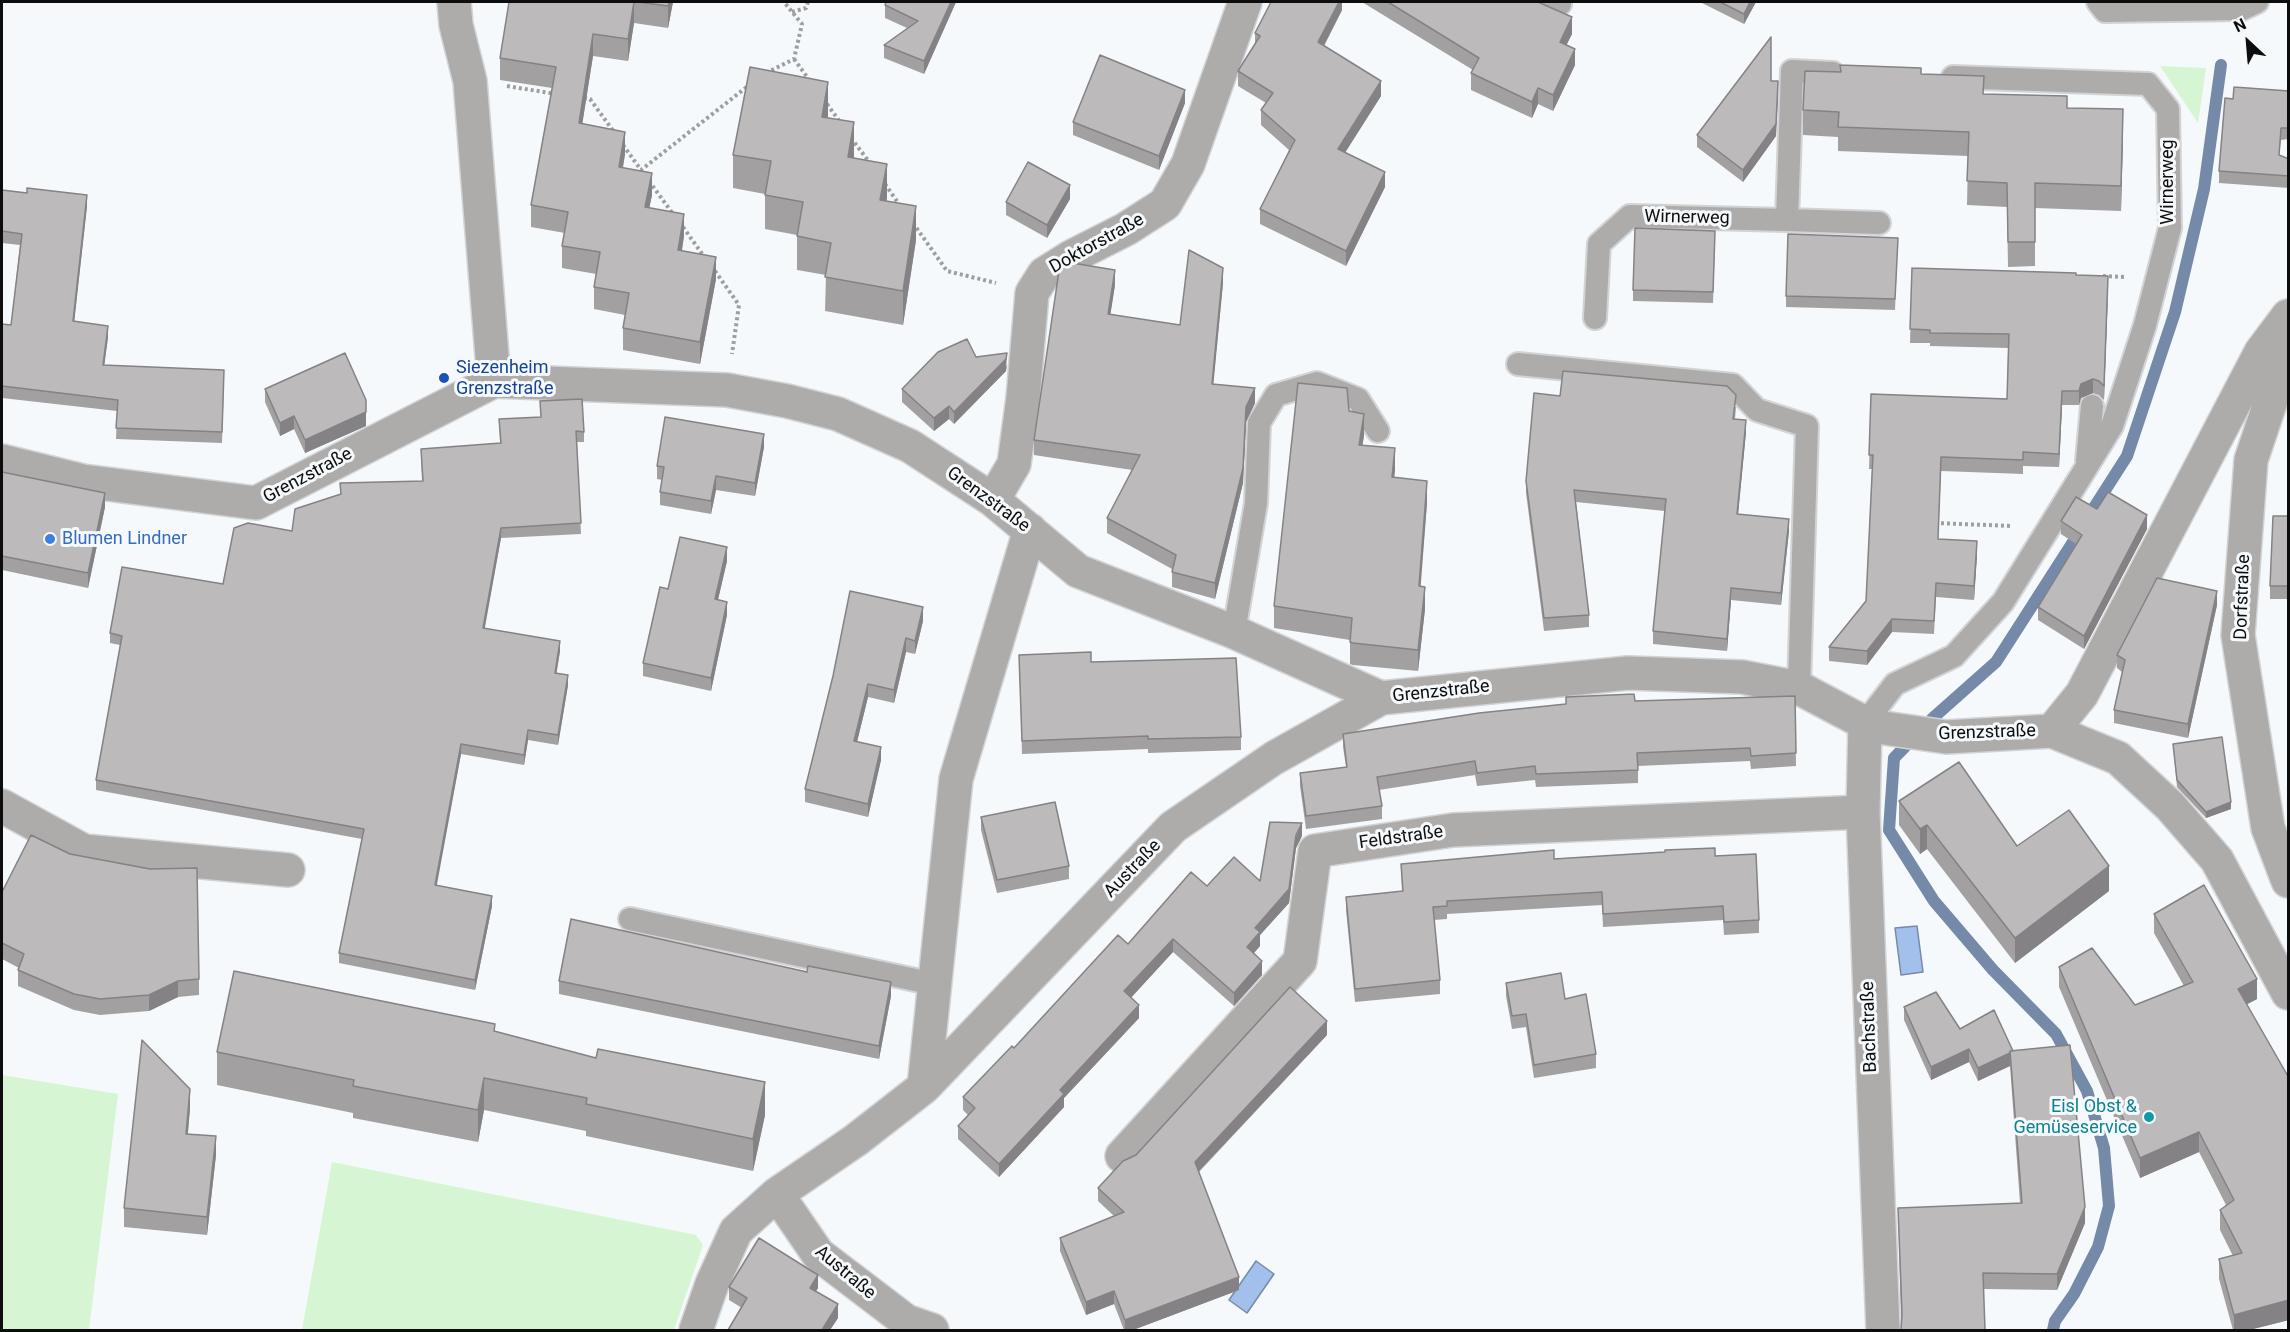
<!DOCTYPE html>
<meta charset="utf-8">
<style>
body{margin:0}
#map{position:relative;width:2290px;height:1332px;overflow:hidden;background:#f6f9fb;font-family:Roboto,sans-serif}
canvas{display:block}
.frame{position:absolute;inset:0;border:3px solid #0d0d0e;pointer-events:none}
.north{position:absolute;left:2218px;top:12px;width:60px;height:60px;-webkit-text-stroke:4px #f6f9fb;paint-order:stroke;rotate:334deg;font-size:16px;font-weight:700;line-height:24px;text-align:center;color:#0d0d0e}
.north::after{content:'';display:block;margin:auto;width:21px;height:27px;background:#0d0d0e;clip-path:polygon(50% 0,100% 100%,50% 72%,0 100%)}
</style>
<div id="map">
<canvas width="2290" height="1332"></canvas>
<div class="frame"></div>
<div class="north">N</div>
</div>
<script>
const context = document.querySelector('canvas').getContext('2d');
context.lineJoin = 'round';
function fillPath(path, color) { context.fillStyle = color; context.fill(path, 'evenodd'); }
const toPath = rows => new Path2D(rows.map(r => 'M' + r).join(''));
function stroke(path, color, width, dash) { context.strokeStyle = color; context.lineWidth = width; context.lineCap = dash ? 'butt' : 'round'; context.setLineDash(dash || []); context.stroke(path); }
function label(font, color, halo, rows, align = 'center') {
  context.font = font + ' Roboto,sans-serif'; context.lineWidth = 6; context.setLineDash([]); context.textBaseline = 'middle'; context.strokeStyle = halo; context.fillStyle = color; for (const [text, x, y, turn = 0] of rows) {
    context.save(); context.translate(x, y); context.rotate((+turn || 0) * Math.PI / 180); context.textAlign = isNaN(turn) ? turn : align; if (halo) context.strokeText(text, 0, 0); context.fillText(text, 0, 0); context.restore();
  }
}
fillPath(toPath([
 [2160,66,2206,68,2198,123],
 [2,1075,118,1094,89,1330,2,1330],
 [332,1162,696,1235,703,1245,674,1330,302,1330]
]), '#d6f5d3');
const water = toPath([
 [1917,926,1923,972,1901,975,1895,928,1917,926],
 [1256,1261,1274,1274,1247,1313,1229,1300,1256,1261]
]);
fillPath(water, '#a2c0eb');
stroke(water, '#758aa9', 1.5);
stroke(toPath([
 [2088,517,2127,456,2175,312,2204,189,2221,65],
 [2053,1330,2055,1321,2074,1294,2098,1247,2109,1206,2104,1148,2087,1091,2056,1034,1993,970,1934,901,1889,830,1894,758,1934,717,1996,662,2073,542]
]), '#758aa9', 12);
const service = toPath([
 [1554,2,1560,4],
 [2098,2,2105,11,2242,9,2257,2],
 [1833,73,1792,71,1787,220,1879,223],
 [1595,318,1599,244,1630,216,1787,220],
 [1518,364,1733,385,1757,410,1807,426,1799,688],
 [2087,461,2092,406],
 [1234,632,1256,503,1259,423,1276,395,1317,383,1358,399,1378,431],
 [1865,723,1895,684,1954,656,2003,602,2112,426,2145,325,2170,228,2168,109,2148,84,1953,77],
 [630,919,934,984]
]);
const minor = toPath([
 [454,2,456,25,470,81,494,381],
 [2288,350,2251,460,2238,635,2268,828,2288,881],
 [2,461,83,481,256,503,494,381,727,390,787,401,838,414,910,446,993,500,1078,571,1234,632,1381,698,1628,673,1742,677,1799,688,1865,723,1884,728,1946,737,2052,731,2118,758,2170,806,2217,860,2288,993],
 [993,500,1014,464,1023,398,1032,293,1044,274,1071,257,1126,229,1165,204,1188,164,1245,2],
 [1865,723,1863,812,1883,1330],
 [2052,731,2082,694,2261,352,2288,316],
 [2,806,84,851,288,870],
 [924,1087,956,779,1030,530],
 [1122,1156,1300,961,1315,851,1453,830,1863,812],
 [777,1194,818,1254,906,1321,932,1330],
 [696,1330,712,1284,736,1231,777,1194,856,1140,924,1087,1173,827,1274,758,1381,698]
]);
stroke(service, '#d1d3d5', 26);
stroke(minor, '#d1d3d5', 36);
stroke(toPath([
 [792,12,806,8,808,2],
 [794,59,810,81],
 [766,73,794,59,802,24,784,2],
 [507,86,556,94],
 [584,98,590,99,614,132],
 [827,104,840,122],
 [851,138,870,163],
 [623,145,641,170,748,86],
 [649,181,673,214],
 [885,184,901,207],
 [913,223,947,271,996,283],
 [683,227,705,258],
 [715,271,739,305,732,354],
 [2103,276,2126,277],
 [1935,523,2012,526]
]), '#9e9fa1', 4, [3, 3]);
stroke(service, '#adacab', 22);
stroke(minor, '#adacab', 33);
fillPath(toPath([
 [509,2,673,2,668,28,634,23,628,61,593,56,582,124,625,154,623,168,652,195,649,208,684,236,682,251,716,279,700,364,623,350,623,328,625,315,594,309,594,287,596,274,562,268,562,246,565,233,531,227,531,205,552,88,500,80,500,58],
 [886,2,956,2,924,74,884,58,884,45,907,28,885,18,885,5],
 [1342,2,1342,10,1324,46,1381,96,1345,152,1385,187,1346,266,1260,224,1260,209,1289,150,1261,125,1261,110,1266,103,1238,86,1238,71,1255,44,1255,33],
 [1362,2,1538,2,1572,34,1566,45,1575,65,1553,111,1538,104,1532,118,1471,90,1471,73,1473,70],
 [1700,2,1756,2,1744,24],
 [1840,72,1921,74,1984,94,2067,108,2123,134,2121,211,2035,208,2035,266,2008,267,2007,207,1967,205,1968,156,1838,151,1838,137,1803,135,1803,110],
 [1771,81,1778,93,1776,136,1743,182,1697,147,1697,135],
 [2289,91,2289,139,2281,140,2279,156,2289,159,2289,188,2219,183,2219,171,2233,99],
 [1185,103,1159,170,1073,135,1073,122],
 [828,115,828,118,854,156,854,158,887,198,886,201,916,240,903,325,825,311,826,275,797,270,797,235,765,229,765,194,733,188,733,155],
 [2,190,87,206,74,322,108,337,104,365,224,381,222,443,116,439,117,411,2,398,2,324,11,325,20,245,2,243],
 [1070,199,1047,238,1006,215,1006,202],
 [1898,238,1895,310,1786,307,1786,296],
 [1715,242,1713,303,1633,301,1633,290],
 [1912,268,2076,275,2108,290,2104,400,2099,395,2093,393,2081,398,2079,405,2062,405,2059,467,2023,466,2023,474,1941,471,1938,539,1977,555,1974,600,1936,597,1934,634,1892,632,1867,665,1829,661,1829,647,1866,601,1872,469,1869,469,1871,394,2007,399,2008,348,1930,346,1930,343,1910,343],
 [1223,283,1213,384,1255,403,1246,422,1243,483,1215,599,1172,587,1172,569,1107,533,1107,518,1132,470,1034,455,1034,440,1115,285,1110,315,1180,325],
 [976,357,1007,366,1006,371,954,424,949,419,934,431,902,402,902,389],
 [265,389,366,426,305,453,294,429,280,436,265,402],
 [1560,396,1736,407,1735,419,1746,432,1738,514,1789,531,1781,605,1731,600,1727,651,1653,644,1653,631,1665,511,1576,502,1589,615,1589,627,1544,631,1526,493,1526,481],
 [540,401,584,432,584,442,577,442,581,534,501,538,484,628,560,651,556,673,568,685,558,745,528,740,524,765,461,754,436,885,492,906,475,990,339,963,339,953,362,839,96,790,96,780,120,645,110,643,110,633,223,584,292,531,422,481,421,449,500,443,499,419,541,417],
 [1349,411,1364,436,1362,445,1395,470,1394,477,1427,503,1420,586,1425,609,1418,671,1353,665,1350,664,1350,640,1274,628,1274,606],
 [764,447,755,496,716,490,711,514,660,505,660,492,662,480,657,479,657,466],
 [2,472,105,507,88,588,2,570],
 [2097,509,2147,529,2084,649,2038,620,2038,607,2076,544,2061,534,2061,521],
 [2289,516,2289,599,2270,599,2270,586],
 [727,561,718,600,727,615,711,691,643,676,643,663,668,589],
 [2217,605,2188,738,2114,723,2114,710,2122,672,2117,668,2117,655],
 [923,621,915,654,906,652,894,703,868,697,857,742,881,760,868,817,805,802,805,789,833,676],
 [1019,655,1091,662,1241,737,1241,750,1148,753,1148,749,1022,754],
 [1795,696,1796,766,1751,769,1750,761,1638,766,1638,783,1536,787,1535,780,1477,786,1475,775,1379,790,1382,806,1382,819,1306,829,1300,786,1300,773,1346,767,1343,747,1343,734,1635,701],
 [2173,744,2231,809,2206,818,2177,787],
 [1899,801,2017,846,2109,891,2015,963,1927,849,1920,854,1899,825],
 [981,817,1069,866,1069,879,997,893,981,830],
 [1302,836,1296,848,1289,903,1260,935,1260,946,1254,953,1262,975,1234,1006,1173,952,1131,998,1139,1018,1064,1098,1064,1107,999,1177,958,1139,958,1126,968,1115,963,1110,963,1097,1014,1048,1128,944,1207,886,1260,881],
 [1715,856,1759,920,1759,933,1724,935,1723,920,1603,927,1602,905,1447,914,1447,919,1434,920,1440,980,1440,994,1355,1002,1346,910,1346,897,1402,892,1401,864,1554,859],
 [2,892,199,979,199,995,178,997,149,1011,100,1015,74,1010,18,986,18,970,19,968,2,959],
 [2154,914,2257,999,2247,1004,2289,1078,2289,1320,2249,1330,2233,1330,2219,1279,2219,1259,2233,1256,2220,1230,2220,1210,2226,1205,2199,1152,2140,1178,2059,987,2059,967,2135,1005,2184,986,2154,933],
 [559,981,891,996,879,1059,559,994],
 [1506,983,1565,999,1596,1054,1596,1068,1534,1078,1526,1027,1512,1029,1506,996],
 [1904,1007,1960,1029,1994,1010,2085,1223,2057,1290,1984,1289,1901,1320,1898,1208,2020,1203,2010,1066,1978,1081,1969,1062,1931,1080,1904,1020],
 [495,1031,765,1115,753,1171,586,1136,586,1131,484,1110,478,1142,353,1118,353,1113,217,1085,217,1052],
 [1327,1035,1199,1172,1239,1290,1133,1330,1124,1330,1114,1304,1086,1315,1060,1251,1060,1238,1114,1216,1098,1201,1098,1188,1136,1155],
 [190,1108,188,1134,216,1155,207,1235,124,1227,124,1208],
 [729,1287,818,1288,816,1291,838,1318,830,1330,728,1330,742,1308,729,1300]
]), '#a3a0a2');
fillPath(toPath([
 [634,2,634,23,628,61,628,39],
 [669,2,673,2,668,28,668,6],
 [951,2,956,2,924,74,924,61],
 [1339,2,1342,2,1342,10,1318,57,1318,42],
 [1750,2,1756,2,1744,24,1744,14],
 [1572,17,1572,34,1560,58,1560,42],
 [593,34,593,56,579,145,579,123],
 [1575,49,1575,65,1553,111,1553,95],
 [1381,81,1381,96,1338,164,1338,149],
 [828,82,828,115,822,150,822,117],
 [1538,88,1538,104,1532,118,1532,102],
 [1185,90,1185,103,1159,170,1159,156],
 [1778,93,1776,136,1743,182,1743,170],
 [2123,109,2123,134,2121,211,2121,186],
 [854,122,854,156,848,190,848,157],
 [625,132,625,154,619,189,619,167],
 [887,164,887,198,880,233,880,200],
 [1385,172,1385,187,1346,266,1346,251],
 [652,173,652,195,645,229,645,207],
 [1070,185,1070,199,1047,238,1047,225],
 [87,195,87,206,73,333,73,321],
 [916,206,916,240,903,325,903,291],
 [684,214,684,236,678,272,678,250],
 [716,257,716,279,700,364,700,342],
 [1223,268,1223,283,1212,399,1212,384],
 [1115,270,1115,285,1108,330,1108,314],
 [2108,276,2108,290,2104,400,2104,386],
 [108,326,108,337,103,376,103,365],
 [1007,353,1006,371,954,424,954,412],
 [2093,379,2093,393,2081,398,2079,405,2079,391,2081,384],
 [1255,388,1255,403,1246,422,1243,483,1215,599,1215,583,1246,407],
 [2062,391,2062,405,2059,467,2059,454],
 [949,406,949,419,934,431,934,418],
 [366,412,366,426,305,453,305,440],
 [1364,414,1364,436,1359,466,1359,445],
 [294,416,294,429,280,436,280,423],
 [1746,420,1746,432,1737,526,1737,514],
 [764,434,764,447,755,496,755,483],
 [1395,448,1395,470,1392,499,1392,477],
 [716,476,716,490,711,514,711,501],
 [1427,481,1427,503,1419,608,1419,586],
 [105,493,105,507,88,588,88,573],
 [2147,515,2147,529,2084,649,2084,636],
 [1789,519,1789,531,1781,605,1781,593],
 [501,528,501,538,483,638,483,628],
 [1977,541,1977,555,1974,600,1974,586],
 [727,547,727,561,715,612,715,599],
 [1425,587,1425,609,1418,671,1418,650],
 [1731,588,1731,600,1727,651,1727,639],
 [2217,591,2217,605,2188,738,2188,724],
 [727,602,727,615,711,691,711,678],
 [923,607,923,621,915,654,915,641],
 [1892,619,1892,632,1867,665,1867,651],
 [906,638,906,652,894,703,894,690],
 [560,641,560,651,555,683,555,673],
 [568,675,568,685,558,745,558,735],
 [868,684,868,697,854,754,854,741],
 [528,730,528,740,524,765,524,755],
 [461,744,461,754,435,895,435,885],
 [881,747,881,760,868,817,868,804],
 [2231,802,2231,809,2206,818,2206,812],
 [1302,823,1302,836,1296,848,1289,903,1260,935,1260,946,1247,961,1247,947,1255,928],
 [1927,825,1927,849,1920,854,1920,829],
 [2109,866,2109,891,2015,963,2015,938],
 [492,896,492,906,475,990,475,980],
 [1173,939,1173,952,1124,1005,1124,991],
 [1262,961,1262,975,1234,1006,1234,993],
 [2257,979,2257,999,2238,1009,2238,989],
 [178,981,178,997,149,1011,149,995],
 [891,982,891,996,879,1059,879,1046],
 [1139,1005,1139,1018,1064,1098,1064,1107,999,1177,999,1164,1060,1090],
 [1327,1021,1327,1035,1195,1175,1195,1162],
 [1969,1049,1969,1062,1931,1080,1931,1067],
 [2010,1053,2010,1066,1978,1081,1978,1068],
 [484,1078,484,1110,478,1142,478,1110],
 [765,1082,765,1115,753,1171,753,1139],
 [190,1089,190,1108,186,1152,186,1134],
 [2199,1132,2199,1152,2140,1178,2140,1158],
 [216,1136,216,1155,207,1235,207,1217],
 [2085,1207,2085,1223,2057,1290,2057,1274],
 [818,1275,818,1288,810,1301,810,1288],
 [1239,1277,1239,1290,1133,1330,1125,1330,1125,1320],
 [1114,1291,1114,1304,1086,1315,1086,1302],
 [2289,1300,2289,1320,2249,1330,2234,1330,2234,1315],
 [838,1304,838,1318,830,1330,822,1330]
]), '#848284');
const building = toPath([
 [509,2,634,2,628,39,593,34,579,123,625,132,619,167,652,173,645,207,684,214,678,250,716,257,700,342,623,328,629,293,594,287,600,252,562,246,568,212,531,205,556,67,500,58,509,2],
 [638,2,669,2,668,6,638,2],
 [886,2,951,2,924,61,884,45,918,21,885,5,886,2],
 [1271,2,1339,2,1318,42,1381,81,1338,149,1385,172,1346,251,1260,209,1295,140,1261,110,1273,93,1238,71,1260,36,1255,33,1271,2],
 [1388,2,1538,2,1572,17,1560,42,1575,49,1553,95,1538,88,1532,102,1471,73,1479,58,1388,2],
 [1720,2,1750,2,1744,14,1720,2],
 [1771,37,1771,81,1778,81,1776,124,1743,170,1697,135,1771,37],
 [1100,55,1185,90,1159,156,1073,122,1100,55],
 [1840,65,1921,68,1921,74,1984,76,1983,94,2067,96,2067,108,2123,109,2121,186,2035,183,2035,242,2008,242,2007,183,1967,181,1969,132,1838,127,1839,112,1803,110,1805,71,1841,72,1840,65],
 [750,67,828,82,822,117,854,122,848,157,887,164,880,200,916,206,903,291,825,277,831,243,797,236,803,202,765,195,771,161,733,155,750,67],
 [2234,87,2289,91,2289,128,2281,128,2279,155,2289,159,2289,176,2219,171,2225,98,2233,99,2234,87],
 [1028,162,1070,185,1047,225,1006,202,1028,162],
 [27,188,87,195,73,321,108,326,103,365,224,370,222,432,116,428,118,400,2,386,2,324,11,325,22,234,2,231,2,190,27,193,27,188],
 [1635,228,1715,231,1713,292,1633,290,1635,228],
 [1788,234,1898,238,1895,299,1786,296,1788,234],
 [1189,250,1223,268,1212,384,1255,388,1246,407,1243,468,1215,583,1172,572,1176,555,1107,518,1140,455,1034,440,1059,271,1072,263,1115,270,1108,314,1180,325,1189,250],
 [1912,268,2076,273,2076,275,2108,276,2104,386,2099,381,2093,379,2081,384,2079,391,2062,391,2059,454,2023,452,2023,460,1941,457,1938,539,1977,541,1974,586,1936,583,1934,621,1892,619,1867,651,1829,647,1866,601,1873,455,1869,455,1871,394,2007,399,2009,334,1930,333,1930,330,1910,329,1912,268],
 [967,339,976,357,1007,353,1006,359,954,412,949,406,934,418,902,389,938,352,967,339],
 [345,353,366,400,366,412,305,440,294,416,280,423,265,389,345,353],
 [1563,371,1727,386,1736,395,1733,419,1746,420,1737,514,1789,519,1781,593,1731,588,1727,639,1653,631,1666,499,1574,490,1589,615,1544,618,1526,481,1534,393,1560,396,1563,371],
 [1298,383,1347,388,1349,411,1364,414,1359,445,1395,448,1392,477,1427,481,1419,586,1425,587,1418,650,1353,643,1350,642,1352,618,1274,606,1298,383],
 [582,399,584,432,576,431,581,523,501,528,483,628,560,641,555,673,568,675,558,735,528,730,524,755,461,744,435,885,492,896,475,980,339,953,364,829,96,780,122,636,110,633,122,567,223,584,234,528,248,523,292,531,295,509,341,494,340,483,423,481,421,449,501,443,499,419,541,417,540,401,582,399],
 [665,417,764,434,755,483,716,476,711,501,660,492,664,467,657,466,665,417],
 [2,472,105,493,88,573,2,556,2,472],
 [2108,492,2147,515,2084,636,2038,607,2082,535,2061,521,2076,497,2097,509,2108,492],
 [2273,516,2289,516,2289,586,2270,586,2273,516],
 [680,537,727,547,715,599,727,602,711,678,643,663,660,587,668,589,680,537],
 [2157,578,2217,591,2188,724,2114,710,2125,660,2117,655,2157,578],
 [850,591,923,607,915,641,906,638,894,690,868,684,854,741,881,747,868,804,805,789,833,676,850,591],
 [1091,652,1091,662,1236,658,1241,737,1148,739,1148,736,1022,741,1019,655,1091,652],
 [1634,694,1635,701,1795,696,1796,753,1751,756,1750,748,1637,753,1638,770,1536,774,1535,766,1477,773,1475,761,1377,777,1382,806,1306,816,1300,773,1347,767,1343,734,1479,713,1566,704,1566,697,1634,694],
 [2222,737,2231,802,2206,812,2177,780,2173,744,2222,737],
 [1959,762,2017,846,2069,810,2109,866,2015,938,1927,825,1920,829,1899,801,1959,762],
 [1055,802,1069,866,997,880,981,817,1055,802],
 [1270,822,1302,823,1296,835,1289,889,1255,928,1260,932,1247,947,1262,961,1234,993,1173,939,1124,991,1139,1005,1060,1090,1064,1094,999,1164,958,1126,975,1108,963,1097,1012,1046,1014,1048,1118,935,1128,944,1191,872,1207,886,1234,857,1260,881,1270,822],
 [31,835,70,854,150,869,197,868,199,979,178,981,149,995,100,999,74,994,18,970,24,954,2,943,2,892,31,835],
 [1715,848,1715,856,1756,854,1759,920,1724,922,1723,906,1603,914,1602,892,1447,901,1447,906,1433,907,1440,980,1355,989,1346,897,1403,891,1401,864,1554,850,1554,859,1665,852,1665,850,1715,848],
 [2204,885,2257,979,2238,989,2289,1078,2289,1300,2234,1315,2219,1259,2242,1253,2220,1210,2234,1200,2199,1132,2140,1158,2059,967,2092,948,2135,1005,2193,982,2154,914,2204,885],
 [571,919,807,972,808,966,891,982,879,1046,559,981,571,919],
 [234,971,495,1024,494,1031,596,1058,598,1049,765,1082,753,1139,586,1104,587,1098,484,1078,478,1110,353,1086,354,1080,217,1052,234,971],
 [1561,973,1565,999,1586,994,1596,1054,1534,1065,1526,1014,1512,1016,1506,983,1561,973],
 [1290,987,1327,1021,1195,1162,1239,1277,1125,1320,1114,1291,1086,1302,1060,1238,1124,1212,1098,1188,1123,1161,1136,1155,1290,987],
 [1936,992,1960,1029,1994,1010,2013,1051,2010,1051,2010,1053,1978,1068,1969,1049,1931,1067,1904,1007,1936,992],
 [142,1040,190,1089,186,1134,216,1136,207,1217,124,1208,142,1040],
 [2070,1045,2085,1207,2057,1274,1983,1273,1985,1330,1901,1330,1902,1313,1898,1208,2022,1203,2010,1051,2070,1045],
 [759,1238,818,1275,810,1288,838,1304,822,1330,728,1330,747,1298,729,1287,759,1238]
]);
fillPath(building, '#bdbabc');
stroke(building, '#848284', 1.5);
for (const [x, y, r, color] of [
 [444,378,6,"#1a4fb4"],
 [50,539,6,"#3f7fe0"],
 [2149,1117,6,"#0f9aa8"]
]) { const dot = new Path2D(); dot.arc(x, y, r, 0, 2 * Math.PI); context.fillStyle = color; context.fill(dot); stroke(dot, '#f6f9fb', 2); }
label('18px', '#0d0d0e', '#f6f9fb', [
 ["Wirnerweg",2168,182,-90],
 ["Wirnerweg",1687,218,1],
 ["Doktorstraße",1097,244,-29],
 ["Grenzstraße",308,476,-28],
 ["Grenzstraße",988,500,36],
 ["Dorfstraße",2243,597,-88],
 ["Grenzstraße",1441,692,-6],
 ["Grenzstraße",1987,733,-2],
 ["Feldstraße",1401,838,-8],
 ["Austraße",1133,869,-46],
 ["Bachstraße",1870,1027,-92],
 ["Austraße",845,1273,40]
]);
label('18px', '#164399', '#f6f9fb', [
 ["Siezenheim",456,368],
 ["Grenzstraße",456,389]
], 'left');
label('18px', '#366cbe', '#f6f9fb', [
 ["Blumen Lindner",62,539]
], 'left');
label('18px', '#0d838f', '#f6f9fb', [
 ["Eisl Obst &",2137,1107],
 ["Gemüseservice",2137,1128]
], 'right');
</script>
